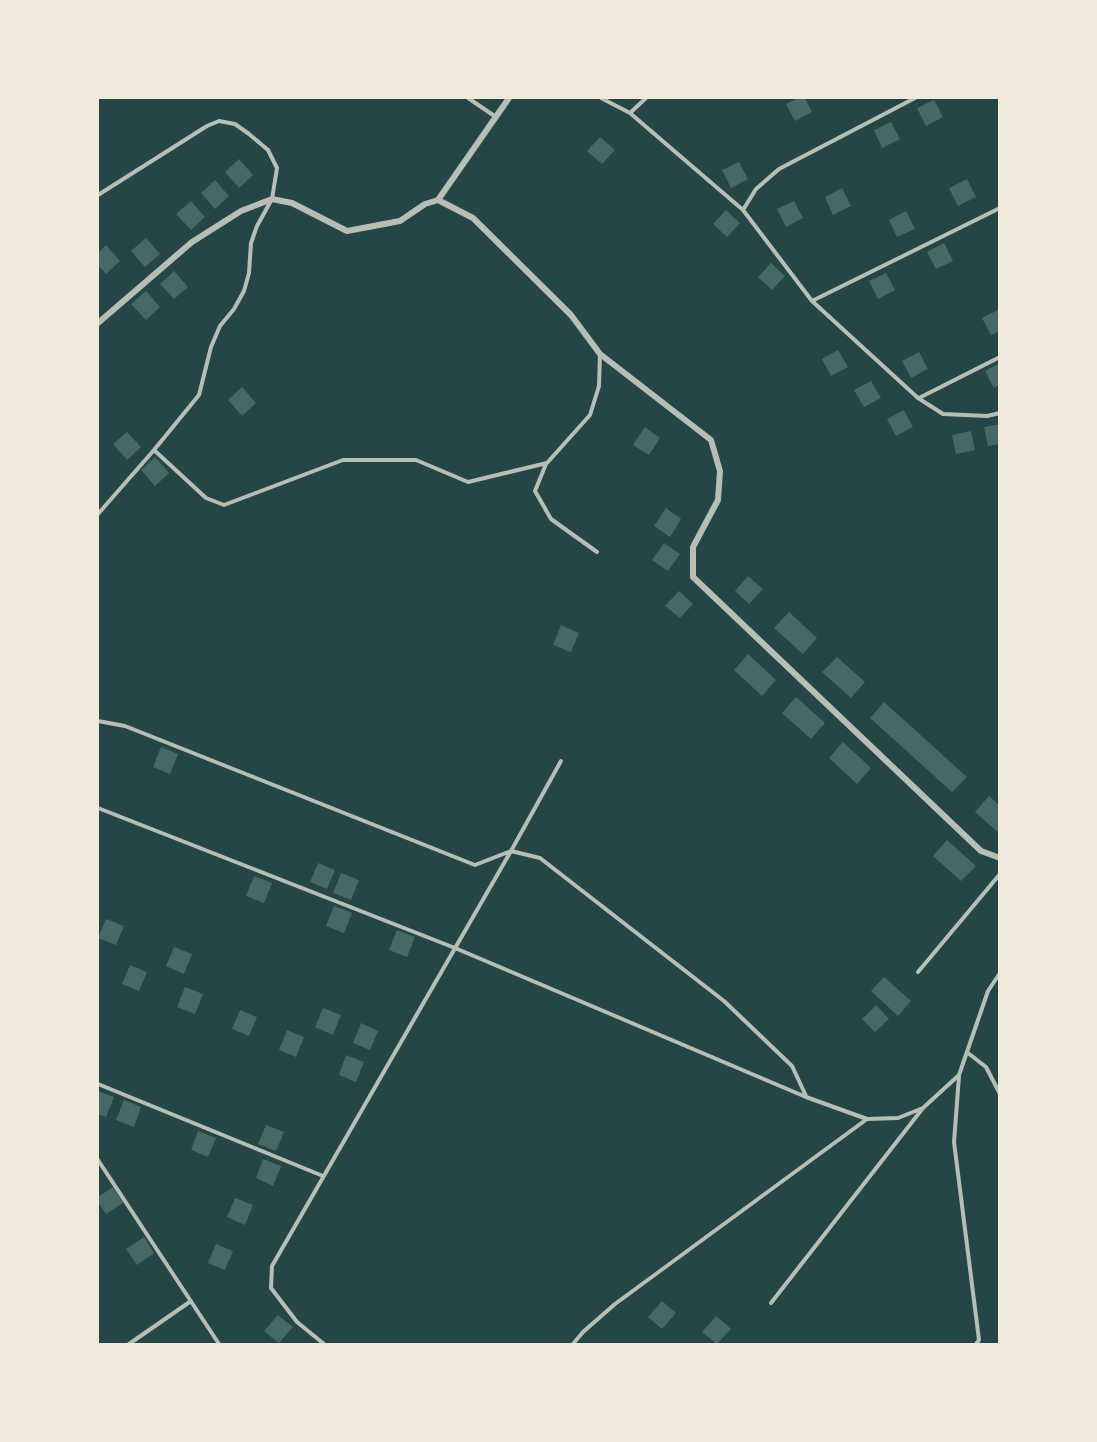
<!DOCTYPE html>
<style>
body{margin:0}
#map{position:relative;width:1097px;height:1442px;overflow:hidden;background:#0f3d3e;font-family:"Fira Sans Condensed",sans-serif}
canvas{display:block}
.frame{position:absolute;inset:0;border:99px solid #f1e9da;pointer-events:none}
</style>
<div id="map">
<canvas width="1097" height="1442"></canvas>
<div class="frame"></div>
</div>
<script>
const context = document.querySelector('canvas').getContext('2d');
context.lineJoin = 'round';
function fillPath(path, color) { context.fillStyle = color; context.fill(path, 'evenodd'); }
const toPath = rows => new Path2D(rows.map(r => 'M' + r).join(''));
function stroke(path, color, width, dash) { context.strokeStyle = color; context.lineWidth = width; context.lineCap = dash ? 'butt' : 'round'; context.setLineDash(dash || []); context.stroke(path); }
fillPath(toPath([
 [98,98,999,98,999,1344,98,1344]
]), '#244646');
fillPath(toPath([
 [798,98,805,98,812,112,795,121,786,104],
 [934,100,943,117,926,126,917,108],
 [891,122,900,139,882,148,874,130],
 [600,137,615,150,602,164,587,151],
 [239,159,253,175,239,188,225,172],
 [739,162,748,179,731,188,722,170],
 [967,179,976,197,958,206,949,188],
 [215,180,229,196,215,209,201,193],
 [842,188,851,206,833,215,825,197],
 [191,201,205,217,191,230,176,214],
 [794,201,803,218,786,227,777,209],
 [726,210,740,223,727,237,713,224],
 [906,211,915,229,897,237,889,220],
 [146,238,160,254,145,267,131,251],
 [944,243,953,261,936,269,927,252],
 [106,245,120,261,106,274,98,265,98,253],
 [771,263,785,276,772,290,758,277],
 [174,271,188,287,174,299,160,284],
 [886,273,895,290,878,299,869,281],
 [146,291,160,307,146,320,131,304],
 [1000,309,1000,331,991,335,982,318],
 [838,350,848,367,831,376,822,359],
 [919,352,928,369,911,378,902,361],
 [1000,363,1000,385,994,388,985,371],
 [871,381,881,398,864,407,854,390],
 [242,387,256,403,242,416,228,400],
 [904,410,913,427,896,436,887,419],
 [1000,424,1000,444,988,446,984,427],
 [645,427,660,438,649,455,633,445],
 [971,431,975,450,956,454,952,435],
 [127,432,141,447,127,460,113,444],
 [155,457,169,473,155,486,141,470],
 [666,508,681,519,670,537,654,526],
 [664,543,680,554,668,571,652,560],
 [748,576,763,589,749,604,735,591],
 [679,591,693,604,680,618,665,606],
 [789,612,817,638,803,654,774,628],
 [561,625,579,633,571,652,553,645],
 [748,654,776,680,762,696,734,670],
 [837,657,865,682,851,698,822,672],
 [796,697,825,723,811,739,782,713],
 [884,702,967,777,952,792,870,718],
 [843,742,871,768,857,784,829,758],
 [161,747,178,754,170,774,153,767],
 [989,796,1000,806,1000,834,975,812],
 [947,840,976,866,961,881,933,856],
 [318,863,335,870,327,889,310,882],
 [341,873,359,880,351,900,333,893],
 [254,876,272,883,264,903,246,896],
 [334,906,352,913,344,933,326,926],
 [106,919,124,926,116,945,98,938],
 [397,930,415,937,407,957,389,950],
 [174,947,192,954,184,974,166,966],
 [130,965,147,972,139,991,122,984],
 [884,977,911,1001,898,1016,871,991],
 [185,987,203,994,195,1014,177,1007],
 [876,1005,889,1019,875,1032,862,1019],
 [323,1008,341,1015,333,1035,315,1027],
 [240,1010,257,1017,249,1036,232,1029],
 [361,1023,378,1031,370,1050,353,1043],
 [287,1030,304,1037,296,1057,279,1050],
 [346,1055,364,1062,356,1082,339,1075],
 [98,1091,114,1097,106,1117,98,1114],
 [124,1100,141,1107,134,1127,116,1120],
 [266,1125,284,1132,276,1151,258,1144],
 [198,1131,216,1138,208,1157,191,1150],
 [263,1159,281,1166,273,1186,256,1178],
 [113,1187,123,1203,106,1214,98,1202,98,1197],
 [235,1198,253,1205,245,1225,227,1217],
 [144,1237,154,1253,137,1265,126,1249],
 [216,1244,233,1251,225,1270,208,1263],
 [662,1301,676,1313,662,1329,648,1317],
 [278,1315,293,1327,279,1343,264,1331],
 [716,1316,731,1329,717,1344,702,1332]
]), '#486865');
stroke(toPath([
 [468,98,496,117],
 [601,98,630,113,743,210,812,301,918,398,943,414,987,416,1000,413],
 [630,113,646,98],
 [98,195,207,126,219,121,235,124,249,134,268,150,277,168,272,199,257,226,251,243,249,273,244,291,234,309,220,326,211,347,199,395,154,450],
 [743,210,756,189,779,169,915,98],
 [812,301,1000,208],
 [919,398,1000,357],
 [546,464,535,491,551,519,597,552],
 [98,514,154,450,206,498,224,505,343,460,416,460,468,482,547,463,590,415,599,386,600,354],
 [98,721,125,726,475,865,511,851,561,761],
 [98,808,455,948,806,1097,867,1119,898,1118,923,1108,959,1075,988,991,1000,973],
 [918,972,1000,874],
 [968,1053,986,1067,1000,1094],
 [959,1076,954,1142,979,1340,976,1344],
 [98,1084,323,1176],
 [98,1160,219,1344],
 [771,1303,923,1108],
 [129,1344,191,1301],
 [324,1344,297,1322,271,1288,272,1266,511,851,540,858,724,1001,792,1066,806,1096],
 [573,1344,583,1332,615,1304,867,1119]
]), '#b8beb3', 4);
stroke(toPath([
 [438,200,473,218,571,315,600,354,711,440,720,471,718,500,693,547,693,577,981,851,1000,858],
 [98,323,192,242,241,211,272,199,292,203,347,231,400,221,425,204,438,200,509,98]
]), '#b8beb3', 6);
</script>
